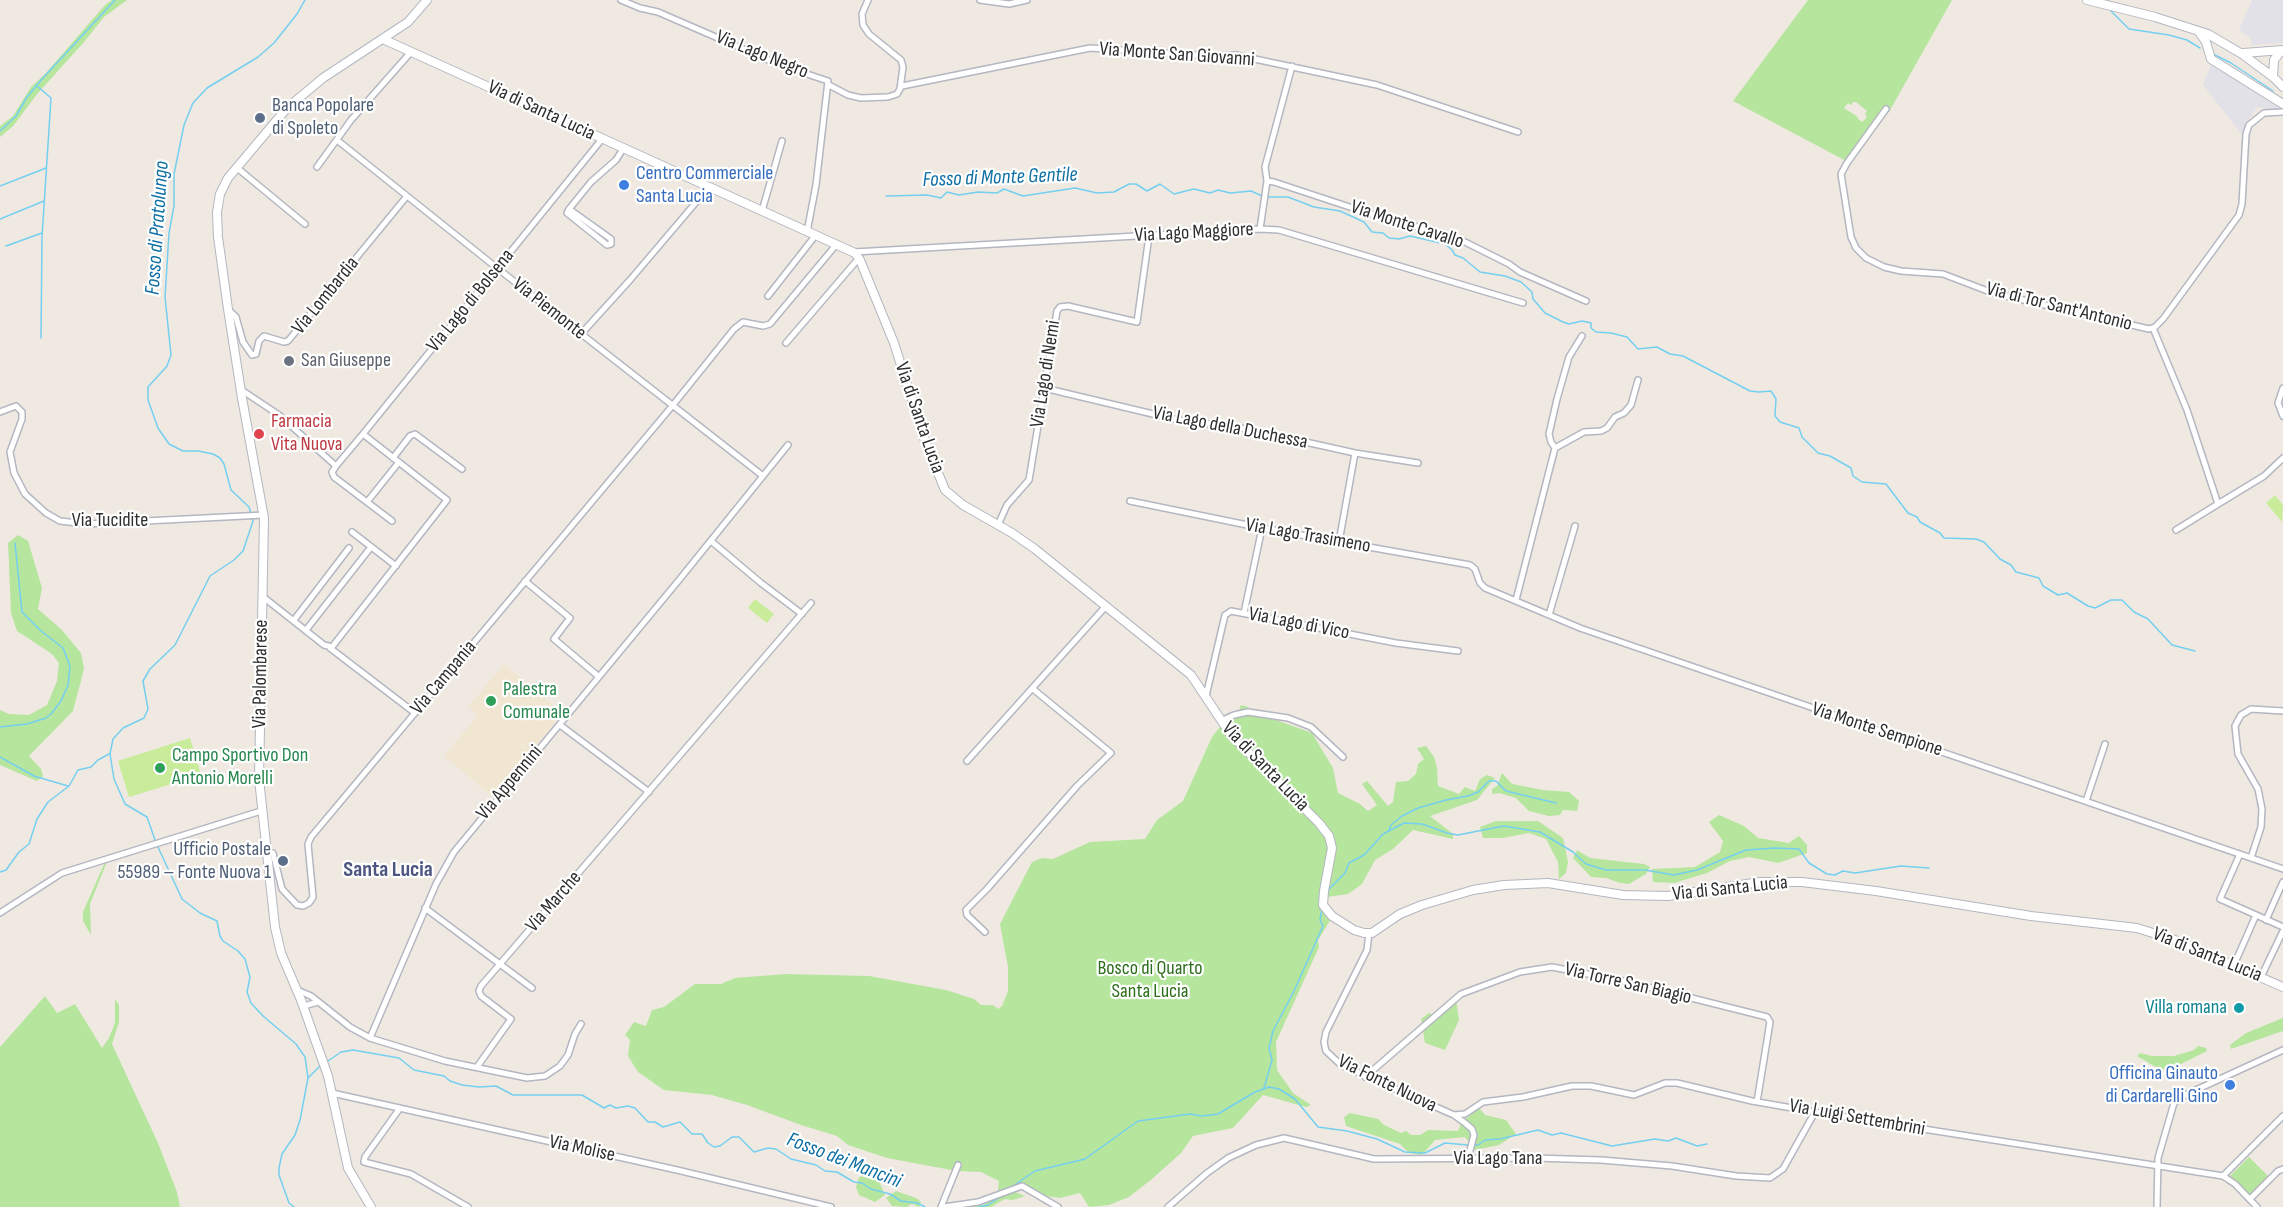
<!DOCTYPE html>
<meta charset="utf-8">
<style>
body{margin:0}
canvas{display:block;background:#efe9e1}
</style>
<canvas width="2283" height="1207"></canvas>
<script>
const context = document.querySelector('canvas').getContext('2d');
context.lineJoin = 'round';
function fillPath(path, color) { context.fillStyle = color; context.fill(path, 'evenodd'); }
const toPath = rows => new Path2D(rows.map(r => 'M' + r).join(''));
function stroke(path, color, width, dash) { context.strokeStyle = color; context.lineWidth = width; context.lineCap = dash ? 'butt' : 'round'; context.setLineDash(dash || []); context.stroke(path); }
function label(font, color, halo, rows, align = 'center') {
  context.font = font + ' "Sofia Sans Condensed",sans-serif'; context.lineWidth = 4.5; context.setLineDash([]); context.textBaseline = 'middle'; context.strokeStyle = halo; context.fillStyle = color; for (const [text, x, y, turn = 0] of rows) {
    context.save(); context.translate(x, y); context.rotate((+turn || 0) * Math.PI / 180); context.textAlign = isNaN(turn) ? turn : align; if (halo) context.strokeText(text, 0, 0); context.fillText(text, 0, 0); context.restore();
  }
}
fillPath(toPath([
 [2252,0,2283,0,2283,43,2252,45,2250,38,2239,30],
 [2211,65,2278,103,2280,109,2278,111,2257,107,2247,122,2243,136,2203,85]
]), '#e3e1e8');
fillPath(toPath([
 [504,664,563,713,493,797,444,756,478,715,468,707]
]), '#f0e6d1');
fillPath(toPath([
 [112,0,127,0,104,17,84,42,38,93,13,126,0,137,0,126,13,116,31,87,45,74,105,5],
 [1808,0,1952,0,1889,112,1882,114,1846,161,1733,101],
 [1853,102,1856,102,1867,111,1865,114,1867,117,1862,122,1857,118,1858,117,1844,108,1848,103,1851,105],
 [18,535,28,541,42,588,38,609,62,630,81,653,84,669,73,711,29,756,41,769,43,776,37,781,0,765,0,710,9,714,29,715,47,705,57,681,59,663,52,654,17,631,11,613,8,543],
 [1241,705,1248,707,1253,716,1276,720,1312,733,1333,768,1338,793,1360,804,1368,811,1377,805,1362,784,1367,781,1388,806,1393,802,1396,782,1408,781,1416,774,1418,764,1424,759,1417,748,1426,746,1434,757,1437,768,1438,786,1459,794,1465,787,1475,791,1480,779,1487,775,1495,778,1477,800,1430,816,1453,834,1453,839,1413,830,1393,849,1375,860,1362,884,1348,894,1320,898,1321,908,1331,919,1318,940,1319,947,1276,1042,1277,1070,1293,1093,1311,1105,1306,1107,1263,1095,1233,1128,1193,1136,1181,1153,1152,1179,1129,1197,1109,1205,1089,1207,1080,1193,1060,1198,1039,1195,1027,1186,1015,1192,1025,1196,1013,1200,1005,1199,991,1207,954,1207,972,1202,983,1205,998,1191,999,1181,981,1172,957,1171,887,1158,848,1145,837,1136,801,1125,747,1105,712,1095,664,1090,638,1072,628,1056,630,1040,625,1035,634,1022,646,1026,652,1010,664,1007,695,984,721,984,735,978,786,974,869,976,946,990,974,999,981,1005,993,1005,998,1009,1002,1006,1008,991,1008,967,1000,924,1032,862,1042,858,1053,859,1090,842,1145,839,1157,820,1183,801,1212,737,1220,727,1228,730,1230,721,1238,713],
 [1502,773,1512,784,1543,790,1569,792,1579,801,1577,811,1563,810,1560,815,1549,816,1529,811,1516,798,1499,793,1492,794,1492,789,1497,786],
 [1719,815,1744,826,1758,838,1789,843,1799,836,1807,845,1807,853,1778,863,1749,857,1730,861,1707,873,1674,883,1653,882,1652,869,1695,867,1720,852,1723,841,1709,822],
 [1496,821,1538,821,1563,838,1568,862,1566,873,1559,879,1558,862,1546,839,1529,833,1502,838,1483,838,1480,827],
 [1577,850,1590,858,1644,864,1650,867,1646,874,1629,884,1620,883,1606,878,1591,877,1573,858],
 [110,860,106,864,90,904,91,935,83,921,83,912,105,862],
 [45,996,57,1013,75,1004,102,1048,109,1038,115,1023,115,999,119,1005,119,1022,112,1044,158,1143,177,1192,180,1207,0,1207,0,1047],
 [1456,1000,1459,1020,1445,1050,1425,1043,1421,1019,1429,1013,1437,1016],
 [2283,1018,2283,1031,2231,1049,2230,1045,2246,1033],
 [2198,1046,2206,1048,2207,1051,2173,1068,2161,1070,2137,1056,2140,1053,2152,1056,2174,1056,2194,1050],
 [1479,1108,1485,1115,1506,1120,1516,1134,1499,1145,1475,1150,1465,1137,1435,1140,1422,1155,1409,1153,1400,1144,1346,1126,1344,1117,1350,1113,1378,1119,1384,1125,1401,1133,1406,1131,1411,1135,1420,1135,1428,1130,1458,1131,1462,1122],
 [2249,1157,2269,1177,2251,1196,2230,1176],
 [876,1174,885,1195,875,1202,859,1195,856,1187,859,1177],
 [896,1191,916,1198,921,1202,919,1207,912,1204,907,1207,892,1206,886,1198]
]), '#b6e59e');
fillPath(toPath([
 [2275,495,2283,505,2282,522,2266,503],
 [755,599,774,614,767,623,748,608],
 [190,738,201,775,129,797,118,761]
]), '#c9ec9a');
stroke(toPath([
 [2110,10,2129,29,2169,35,2187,40,2200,48],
 [2213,54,2231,63,2273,91],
 [37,86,51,98,42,237],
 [0,131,16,116,27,97,42,79,115,0],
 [0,186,46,168],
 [886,196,927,195,941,198,947,192,959,195,978,192,997,193,1004,189,1023,196,1075,188,1097,193,1114,192,1129,184,1136,184,1147,191,1160,184,1174,194,1194,189,1210,193,1218,190,1230,193,1251,191,1262,196],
 [1266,197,1288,197,1314,207,1340,211,1364,222,1372,232,1383,233,1389,238,1399,239,1410,236,1445,244,1452,250,1455,255,1463,258,1480,272,1505,276,1521,282,1532,292,1533,299,1545,313,1563,322,1569,324,1582,321,1591,323,1591,328,1596,332,1611,333,1627,337,1638,349,1657,347,1670,354,1683,356,1750,391,1759,392,1771,391,1776,399,1775,416,1780,422,1799,428,1802,437,1818,453,1830,456,1851,468,1853,476,1862,482,1886,484,1908,513,1917,517,1920,522,1940,533,1944,538,1976,539,1984,542,2000,559,2011,565,2016,572,2039,578,2043,586,2058,595,2067,593,2088,606,2095,608,2111,600,2122,600,2134,612,2148,619,2172,645,2195,651],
 [0,219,44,201],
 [6,246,42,233],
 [41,338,42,237],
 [0,727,27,724,46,718,51,714,61,701,68,685,70,666,63,648,41,631,22,612,15,543],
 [0,757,34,776,68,786],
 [1389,830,1391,825,1402,816,1418,808,1446,800,1468,796,1478,792,1489,781,1496,781,1506,791,1556,803],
 [155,840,147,817,125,804,114,779,110,754,113,739,123,728,144,718,148,709,143,681,150,669,175,645,210,576,234,560,243,551,253,521,249,507,231,490,224,464,220,458,213,454,198,451,183,451,169,444,158,428,148,400,148,387,167,366,171,355,165,297,169,233,174,206,174,174,184,125,193,103,207,88,258,57,274,43,297,14,305,0],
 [157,845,182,899,200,913,217,921,220,936,223,941,238,951,245,959,250,977,247,992,251,1003,263,1016,296,1044,305,1057,308,1078,300,1120,295,1135,282,1154,279,1168,279,1175,289,1203,294,1207],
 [0,872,6,870,19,852,29,844,37,819,48,802,69,786,78,770,91,767,98,760,109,754],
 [1327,896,1329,889,1345,873,1349,863,1364,855,1383,834,1404,823,1422,824,1447,833,1458,835,1504,826,1540,832,1573,852,1586,864,1606,870,1645,870,1674,875,1697,870,1746,850,1775,848,1799,849,1809,863,1827,874,1835,875,1843,871,1855,873,1901,866,1929,868],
 [328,1061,341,1052,353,1050,399,1058,414,1070,444,1076,450,1081,462,1085,479,1087,496,1086,513,1095,582,1095,604,1108,610,1105,616,1108,628,1106,635,1108,648,1122,655,1122,663,1127,680,1122,692,1134,702,1134,708,1143,714,1147,720,1146,732,1137,739,1137,754,1152,768,1148,776,1149,791,1159,816,1165,825,1171,837,1172,854,1182,862,1183,871,1189,890,1194,901,1201,917,1203,925,1207],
 [308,1078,320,1066],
 [1264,1088,1272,1060,1269,1048,1273,1031,1294,991,1323,926,1320,920,1322,909],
 [1473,1145,1478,1145,1485,1140,1500,1139,1538,1130,1552,1135,1561,1133,1612,1146,1655,1139,1668,1141,1676,1138,1697,1146,1707,1144],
 [1013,1186,1035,1171,1085,1159,1138,1121,1190,1114,1202,1116,1218,1114,1255,1092,1269,1087,1279,1089,1295,1099,1318,1127,1347,1131,1377,1139,1405,1152,1425,1153,1445,1143,1468,1145],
 [979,1207,988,1205,1003,1195]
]), '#75cff0', 1.5);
const street = toPath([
 [621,0,640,8,658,12,780,65,828,81,816,185,807,232],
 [980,0,1009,4,1027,0],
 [829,85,848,95,861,98,888,97,897,94,900,89,903,67,901,60,869,34,863,25,862,14,868,0],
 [902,86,1090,48,1211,56,1236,55,1377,85,1518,132],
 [1886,109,1847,163,1841,174,1851,237,1856,248,1866,258,1884,267,1901,271,1943,274,1993,293,2149,329,2155,327,2163,319,2239,215,2242,204,2246,134,2249,125,2264,113,2283,112],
 [337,140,497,268,763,476],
 [236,167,305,224],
 [317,167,351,120,411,52],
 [1267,181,1265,167,1292,66],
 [569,209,611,239,611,244,607,245,567,213,569,209,570,208,591,182,616,160,623,149],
 [762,211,782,141],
 [1260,229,1267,181,1274,182,1389,220,1430,230,1465,242,1509,264,1520,272,1586,301],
 [854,252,1260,229,1279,230,1523,303],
 [768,296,815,236],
 [228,309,236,317,243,342,252,355,256,354,259,341,264,336,284,342,288,341,407,196],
 [2153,328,2187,410,2218,504,2264,476,2283,458],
 [581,334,630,280,709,187],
 [786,343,859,258],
 [1044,388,1178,420,1247,429,1355,453,1418,463],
 [2283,388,2278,403,2283,416],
 [240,389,279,415,336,466,363,434,447,500,332,647,324,645,262,596],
 [0,412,16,406,22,412,22,419,10,452,14,473,25,494,46,513,60,521,86,524,264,515],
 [363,434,602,139],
 [1555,448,1584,432,1601,431,1607,428,1615,417,1624,413,1631,405,1638,380],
 [393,458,410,436,415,434,462,469],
 [336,466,332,472,334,477,367,502,399,462],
 [1130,501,1262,528,1470,565,1475,569,1480,583,1485,588,1580,628,2283,869],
 [367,502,392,521],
 [998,525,1007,505,1029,480,1057,311,1060,307,1068,306,1137,322,1149,236],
 [2176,530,2218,504],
 [352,532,396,566],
 [711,541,761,583,802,614],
 [1339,542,1355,453],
 [525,581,570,618,554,639,598,676],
 [1516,600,1555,448,1551,442,1549,434,1557,399,1569,357,1582,336],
 [1244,613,1262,528],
 [1549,615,1575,526],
 [294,620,349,548],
 [306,630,371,547],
 [330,648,415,713],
 [1206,696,1225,615,1231,611,1396,643,1458,651],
 [1221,721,1234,715,1248,712,1288,718,1311,727,1343,757],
 [560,725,649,792],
 [967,761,1106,606],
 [2086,801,2105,744],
 [266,852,273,853,282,889,297,905,303,906,309,903,313,897,308,844,311,837,673,405,734,329,743,322,763,326,770,324,836,245],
 [2240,854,2220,899,2283,927],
 [2251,858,2261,827,2262,809,2258,789,2238,754,2235,726,2241,715,2251,709,2283,711],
 [425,908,532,988],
 [0,913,62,873,261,811],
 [2266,920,2283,882],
 [985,932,967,915,966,910,987,889,1077,786,1111,753,1033,689],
 [1369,933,1367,950,1326,1032,1324,1042,1326,1051,1341,1065,1454,1115,1465,1123,1472,1129,1474,1135,1468,1158],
 [2234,965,2256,915],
 [2261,977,2283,931],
 [297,990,311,996,350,1027,370,1038,445,1061,527,1078,545,1076,560,1066,568,1055,575,1034,581,1024],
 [304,1006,318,1002],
 [370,1038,436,884,454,852,679,580,788,445],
 [477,1067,511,1019,481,996,479,991,481,986,811,603],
 [1365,1077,1461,994,1520,972,1552,967,1624,981,1767,1017,1770,1022,1757,1102],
 [332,1093,677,1170,831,1207],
 [400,1108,365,1157,364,1162,411,1174,468,1207],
 [1454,1115,1465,1114,1483,1102,1523,1097,1572,1086,1591,1086,1634,1095,1665,1083,1677,1083,1752,1101,1815,1112,2223,1176,2235,1184,2257,1207],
 [2223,1176,2283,1116],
 [2250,1199,2278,1171,2283,1169],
 [941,1207,958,1165],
 [944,1207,978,1202,1022,1186,1058,1207],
 [1168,1207,1207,1173,1228,1158,1256,1145,1284,1138,1374,1159,1534,1158,1601,1160,1672,1166,1736,1176,1770,1178,1783,1169,1815,1112],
 [2157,1207,2158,1158,2174,1103,2185,1095,2283,1050]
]);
const secondary = toPath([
 [2087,0,2155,17,2208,34,2242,54,2273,77,2283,87],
 [2199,32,2206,42,2211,59,2283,104],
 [385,40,855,253,860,260,894,343,925,441,945,490,963,505,1012,533,1035,549,1191,675,1231,735,1319,823,1329,836,1332,848,1324,891,1323,905,1332,916,1354,930,1364,933,1372,933,1400,914,1422,905,1473,890,1504,885,1548,883,1623,895,1668,896,1760,882,1802,882,1876,891,2031,916,2137,928,2175,940,2283,987],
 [2243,53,2283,50],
 [2273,77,2274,60,2281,51],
 [371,1207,348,1168,328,1076,301,1000,281,953,275,927,259,779,264,518,242,398,228,309,218,237,217,212,220,194,228,178,287,108,323,78,408,22,427,0]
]);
stroke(street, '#b4b7c1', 8);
stroke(secondary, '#b4b7c1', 10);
stroke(street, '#fff', 5);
stroke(secondary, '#fff', 8);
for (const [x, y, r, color] of [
 [260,118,6,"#5c6f8a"],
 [624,185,6,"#3f7fe0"],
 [289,361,6,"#6b7280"],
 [259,434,6,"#e0444e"],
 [491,701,6,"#2e9e5b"],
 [160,768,6,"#2e9e5b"],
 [283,861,6,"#5c6f8a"],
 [2239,1008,6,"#0f9aa8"],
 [2230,1085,6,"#3f7fe0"]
]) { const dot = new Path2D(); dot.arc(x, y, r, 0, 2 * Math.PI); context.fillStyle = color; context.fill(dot); stroke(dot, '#fff', 2); }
label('20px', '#2e2e2e', '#fff', [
 ["Via Lago Negro",762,55,22],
 ["Via Monte San Giovanni",1177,55,4],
 ["Via di Santa Lucia",541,111,25],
 ["Via Monte Cavallo",1407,225,18],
 ["Via Lago Maggiore",1194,233,-3],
 ["Via Lombardia",326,296,-51],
 ["Via Lago di Bolsena",471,301,-51],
 ["Via di Tor Sant'Antonio",2059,307,14],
 ["Via Piemonte",549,309,38],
 ["Via Lago di Nemi",1046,374,-81],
 ["Via di Santa Lucia",919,418,71],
 ["Via Lago della Duchessa",1230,428,11],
 ["Via Tucidite",110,521],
 ["Via Lago Trasimeno",1308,536,10],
 ["Via Lago di Vico",1299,624,11],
 ["Via Palombarese",261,674,-89],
 ["Via Campania",444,678,-50],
 ["Via Monte Sempione",1877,730,18],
 ["Via di Santa Lucia",1265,767,46],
 ["Via Appennini",510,783,-50],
 ["Via di Santa Lucia",1730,889,-6],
 ["Via Marche",554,902,-49],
 ["Via di Santa Lucia",2207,955,22],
 ["Via Torre San Biagio",1628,984,13],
 ["Via Fonte Nuova",1387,1084,26],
 ["Via Luigi Settembrini",1857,1118,10],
 ["Via Molise",582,1149,12],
 ["Via Lago Tana",1498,1159]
]);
label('20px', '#4e5e75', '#fff', [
 ["Banca Popolare",272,106],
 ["di Spoleto",272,129],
 ["Ufficio Postale",271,850,"right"],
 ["55989 – Fonte Nuova 1",271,873,"right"]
], 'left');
label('20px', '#366cbe', '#fff', [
 ["Centro Commerciale",636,174],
 ["Santa Lucia",636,197],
 ["Officina Ginauto",2218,1074,"right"],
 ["di Cardarelli Gino",2218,1097,"right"]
], 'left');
label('20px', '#5b616d', '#fff', [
 ["San Giuseppe",301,361]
], 'left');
label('20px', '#be3a42', '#fff', [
 ["Farmacia",271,422],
 ["Vita Nuova",271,445]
], 'left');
label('20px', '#27864d', '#fff', [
 ["Palestra",503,690],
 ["Comunale",503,713],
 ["Campo Sportivo Don",172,756],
 ["Antonio Morelli",172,779]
], 'left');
label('20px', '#2c6e1b', '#fff', [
 ["Bosco di Quarto",1150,969],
 ["Santa Lucia",1150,992]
]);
label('20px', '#0d838f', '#fff', [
 ["Villa romana",2227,1008]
], 'right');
label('italic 21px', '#0d6fa3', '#fff', [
 ["Fosso di Monte Gentile",1000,178,-2],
 ["Fosso di Pratolungo",158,228,-86],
 ["Fosso dei Mancini",844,1161,21]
]);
label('bold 22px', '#4d5680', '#fff', [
 ["Santa Lucia",388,870]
]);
</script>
